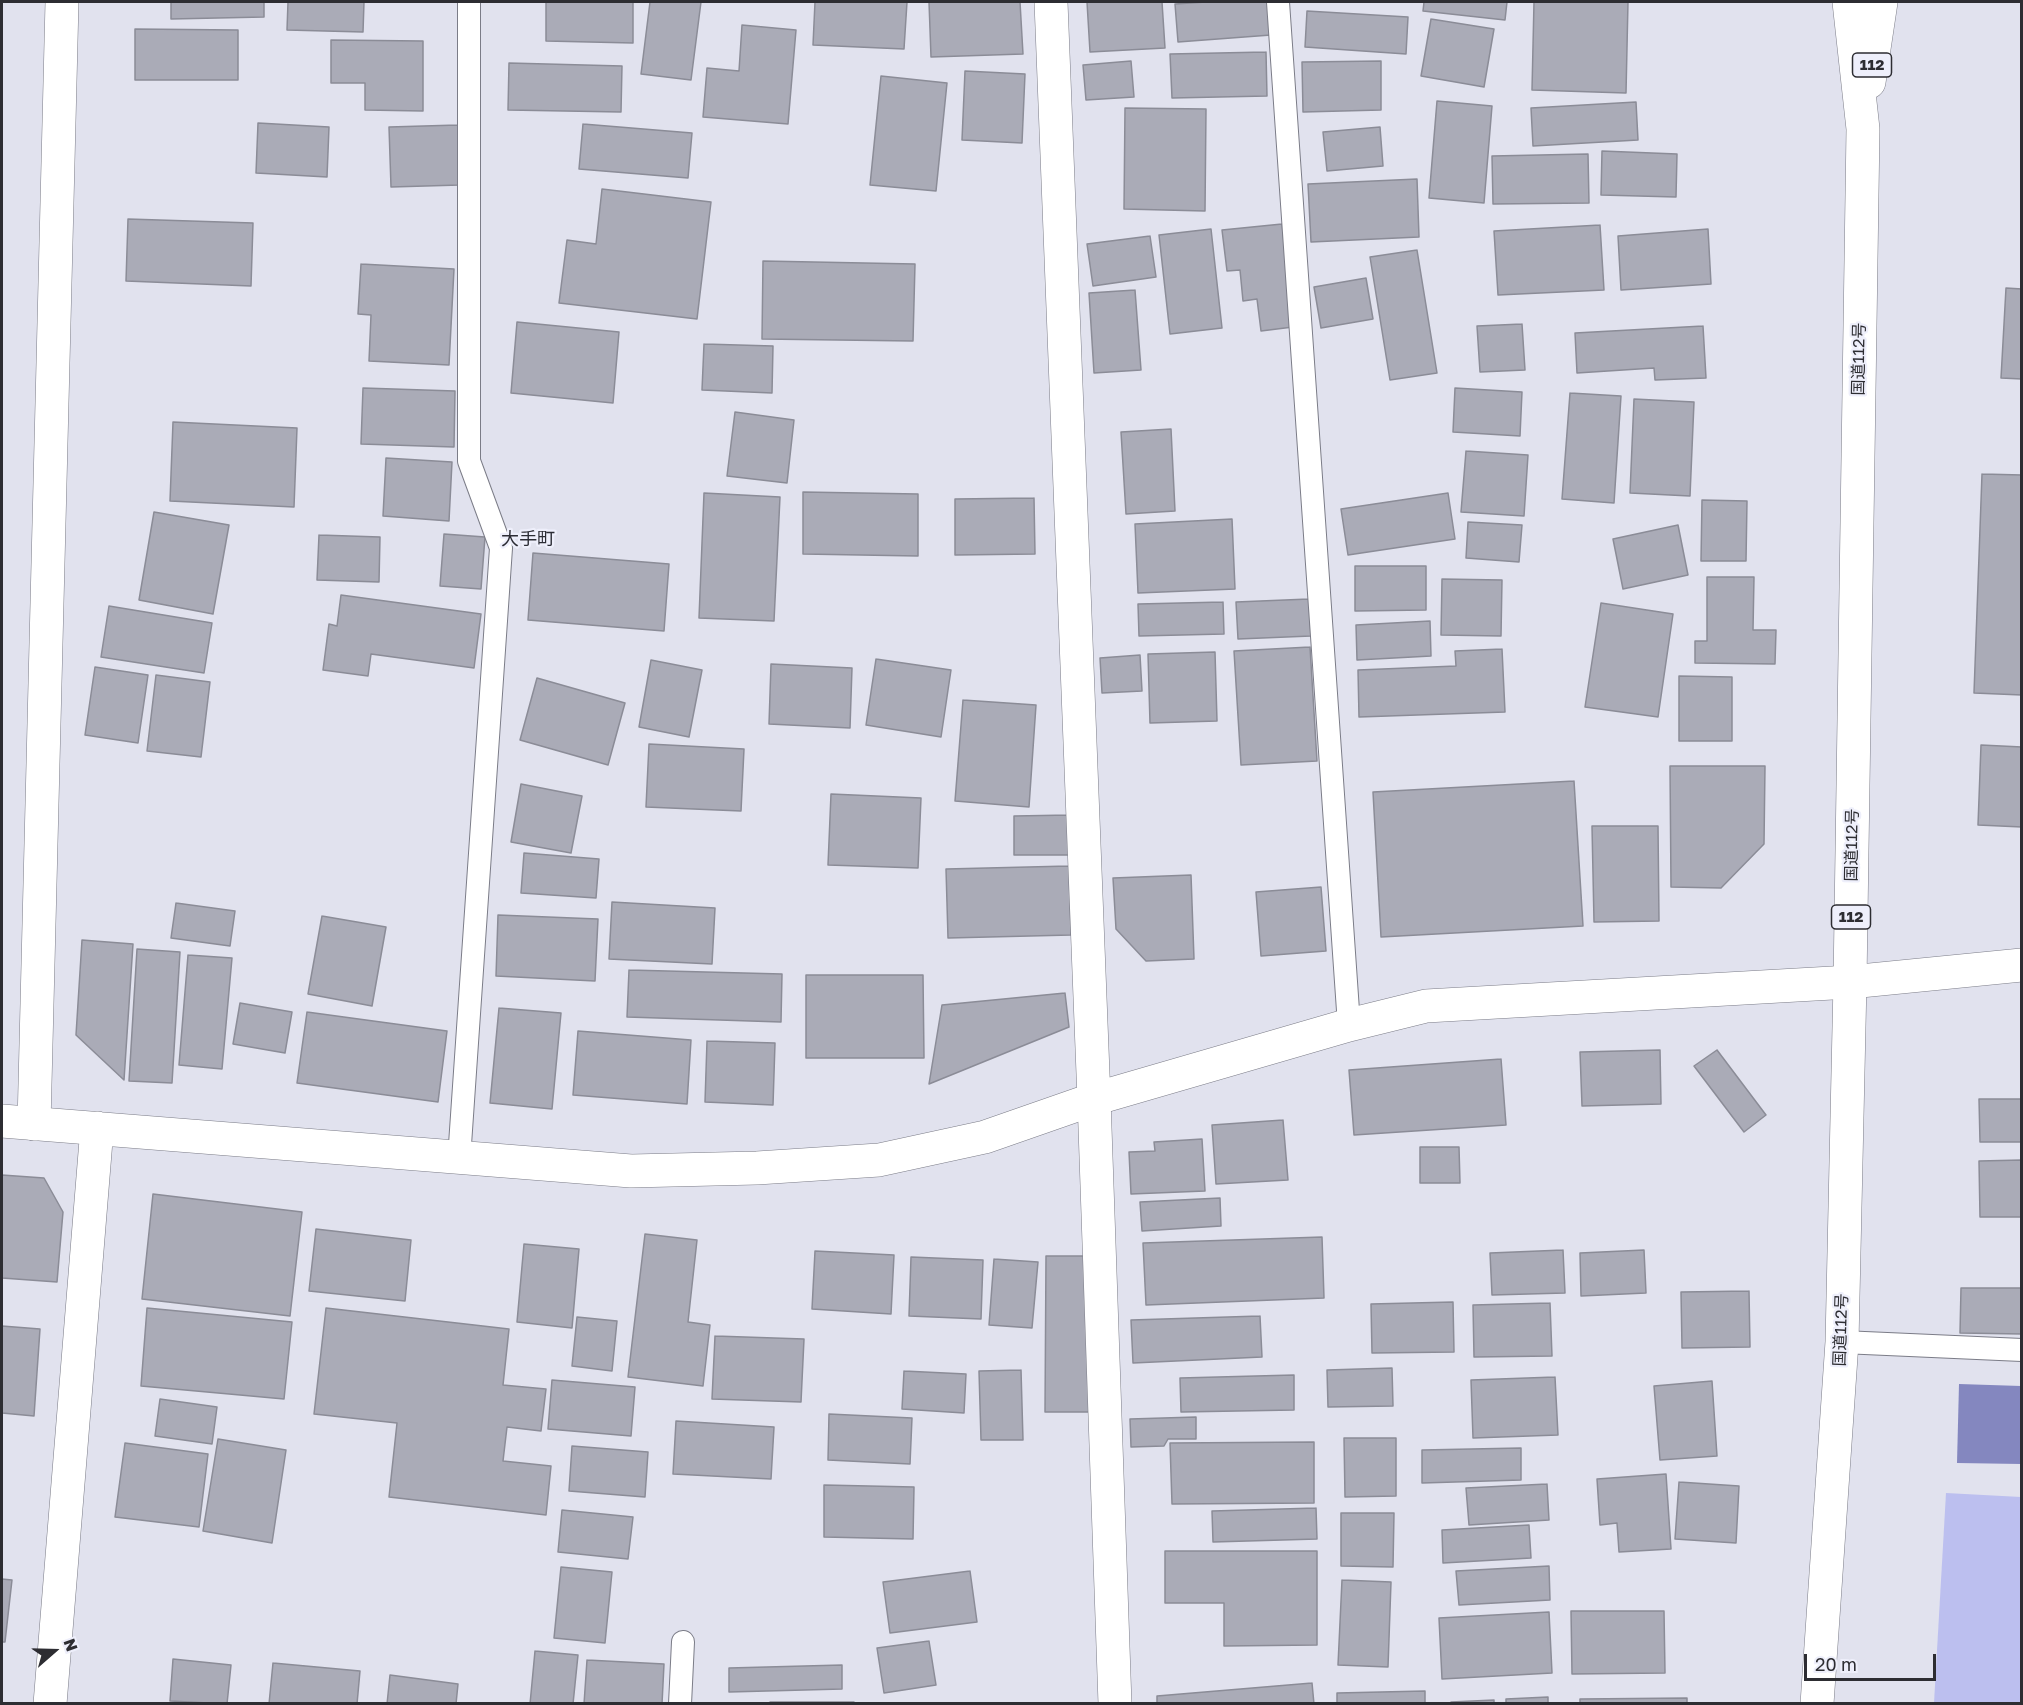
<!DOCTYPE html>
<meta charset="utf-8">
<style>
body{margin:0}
#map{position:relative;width:2023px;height:1705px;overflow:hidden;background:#e1e2ee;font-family:"Golos Text",sans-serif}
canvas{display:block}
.frame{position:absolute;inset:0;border:3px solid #2d2d32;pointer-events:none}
.north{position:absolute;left:24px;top:1621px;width:60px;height:60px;-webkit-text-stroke:4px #eeeffb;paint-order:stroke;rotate:70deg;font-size:16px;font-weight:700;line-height:24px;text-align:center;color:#2d2d32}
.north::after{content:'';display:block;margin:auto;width:21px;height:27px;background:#2d2d32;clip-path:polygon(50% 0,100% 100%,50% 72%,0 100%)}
.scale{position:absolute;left:1804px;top:1654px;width:132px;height:27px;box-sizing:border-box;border:3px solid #2d2d32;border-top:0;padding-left:8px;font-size:18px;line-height:21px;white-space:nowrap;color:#2d2d32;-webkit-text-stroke:4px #eeeffb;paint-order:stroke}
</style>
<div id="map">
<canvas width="2023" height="1705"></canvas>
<div class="frame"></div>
<div class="north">N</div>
<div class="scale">20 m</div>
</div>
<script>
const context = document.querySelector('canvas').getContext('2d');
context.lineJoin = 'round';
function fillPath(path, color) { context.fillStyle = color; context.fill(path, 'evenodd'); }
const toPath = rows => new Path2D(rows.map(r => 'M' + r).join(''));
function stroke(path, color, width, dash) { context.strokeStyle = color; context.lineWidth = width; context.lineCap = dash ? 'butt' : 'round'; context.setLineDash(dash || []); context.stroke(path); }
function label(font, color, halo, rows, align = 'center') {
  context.font = font + ' "Golos Text","Noto Sans JP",sans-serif'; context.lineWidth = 4.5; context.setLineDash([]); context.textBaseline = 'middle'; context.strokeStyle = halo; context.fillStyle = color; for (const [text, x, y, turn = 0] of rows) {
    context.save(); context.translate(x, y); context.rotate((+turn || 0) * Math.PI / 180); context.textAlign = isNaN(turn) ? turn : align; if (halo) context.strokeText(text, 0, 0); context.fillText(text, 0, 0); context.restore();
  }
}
fillPath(toPath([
 [1946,1493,2021,1497,2021,1703,1934,1703]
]), '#bcbfef');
fillPath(toPath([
 [1959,1384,2021,1386,2021,1464,1957,1463]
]), '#8487bf');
const building = toPath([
 [171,2,264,2,264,17,171,19,171,2],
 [288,2,364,2,363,32,287,30,288,2],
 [546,2,633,2,633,43,546,41,546,2],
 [650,2,701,2,691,80,641,74,650,2],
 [815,2,907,2,904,49,813,45,815,2],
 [929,2,1020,2,1023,54,931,57,929,2],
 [1087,2,1162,2,1165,48,1090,52,1087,2],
 [1206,2,1268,2,1271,35,1178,42,1175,4,1206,2],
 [1424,2,1507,2,1505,20,1423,11,1424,2],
 [1534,2,1628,2,1626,93,1532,90,1534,2],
 [1307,11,1408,17,1406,54,1305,47,1307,11],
 [1431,19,1494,29,1484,87,1421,76,1431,19],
 [742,25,796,30,788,124,703,117,707,68,739,71,742,25],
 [135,29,238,30,238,80,135,80,135,29],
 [331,40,423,41,423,111,365,110,365,83,331,83,331,40],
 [1266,52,1267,96,1172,98,1170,54,1266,52],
 [1131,61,1134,97,1086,100,1083,65,1131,61],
 [1381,61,1381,110,1303,112,1302,62,1381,61],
 [509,63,622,66,621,112,508,110,509,63],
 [965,71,1025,74,1022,143,962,140,965,71],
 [881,76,947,83,936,191,870,185,881,76],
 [1437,101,1492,106,1484,203,1429,198,1437,101],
 [1636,102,1638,140,1533,146,1531,108,1636,102],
 [1125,108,1206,109,1205,211,1124,209,1125,108],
 [258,123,329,127,327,177,256,173,258,123],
 [583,124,692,133,688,178,579,169,583,124],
 [458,125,460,185,391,187,389,127,458,125],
 [1380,127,1383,166,1327,171,1323,132,1380,127],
 [1602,151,1677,154,1676,197,1601,195,1602,151],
 [1588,154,1589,203,1493,204,1492,156,1588,154],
 [1417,179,1419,237,1311,242,1308,184,1417,179],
 [602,189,711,202,697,319,559,303,567,240,596,244,602,189],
 [128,219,253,223,251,286,126,281,128,219],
 [1282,224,1293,327,1261,331,1257,299,1243,301,1240,270,1227,271,1222,230,1282,224],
 [1600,225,1604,290,1498,295,1494,231,1600,225],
 [1211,229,1222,328,1170,334,1159,235,1211,229],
 [1708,229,1711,284,1621,290,1618,236,1708,229],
 [1150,236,1156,277,1093,286,1087,244,1150,236],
 [1417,250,1437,373,1390,380,1370,257,1417,250],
 [763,261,915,264,913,341,762,339,763,261],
 [361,264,454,269,449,365,369,361,371,315,358,314,361,264],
 [1366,278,1373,319,1321,328,1314,287,1366,278],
 [2006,288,2022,289,2022,379,2001,378,2006,288],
 [1135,290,1141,370,1094,373,1089,293,1135,290],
 [517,322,619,332,613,403,511,393,517,322],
 [1522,324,1525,370,1480,372,1477,326,1522,324],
 [1703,326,1706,378,1655,380,1654,368,1577,373,1575,333,1703,326],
 [704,344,773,346,772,393,702,390,704,344],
 [363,388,455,391,454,447,361,444,363,388],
 [1455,388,1522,392,1520,436,1453,432,1455,388],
 [1570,393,1621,396,1614,503,1562,499,1570,393],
 [1634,399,1694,402,1690,496,1630,493,1634,399],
 [735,412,794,420,787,483,727,476,735,412],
 [173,422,297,428,294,507,170,501,173,422],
 [1171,429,1175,511,1126,514,1121,432,1171,429],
 [1466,451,1528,455,1524,516,1461,512,1466,451],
 [386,458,452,462,449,521,383,516,386,458],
 [1982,474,2022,475,2022,695,1974,693,1982,474],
 [803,492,918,494,918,556,803,554,803,492],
 [704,493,780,497,774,621,699,618,704,493],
 [1448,493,1455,539,1348,555,1341,509,1448,493],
 [1034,498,1035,554,955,555,955,499,1034,498],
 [1702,500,1747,501,1746,561,1701,561,1702,500],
 [154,512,229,525,213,614,139,600,154,512],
 [1232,519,1235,589,1138,593,1135,524,1232,519],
 [1468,522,1522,525,1519,562,1466,558,1468,522],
 [1678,525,1688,575,1623,589,1613,539,1678,525],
 [444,534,485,537,481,589,440,586,444,534],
 [319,535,380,537,379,582,317,580,319,535],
 [533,553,669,564,664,631,528,620,533,553],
 [1355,566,1426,566,1426,610,1355,611,1355,566],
 [1707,577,1754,577,1753,630,1776,630,1775,664,1695,663,1695,641,1707,641,1707,577],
 [1442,579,1502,580,1501,636,1441,635,1442,579],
 [341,595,481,614,474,668,371,654,368,676,323,670,329,624,337,626,341,595],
 [1309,599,1311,636,1238,639,1236,602,1309,599],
 [1223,602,1224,634,1139,636,1138,604,1223,602],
 [1601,603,1673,614,1658,717,1585,707,1601,603],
 [109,606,212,623,204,673,101,657,109,606],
 [1430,621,1431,656,1357,660,1356,625,1430,621],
 [1310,647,1317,761,1241,765,1234,651,1310,647],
 [1502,649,1505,712,1359,717,1358,670,1456,666,1455,651,1502,649],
 [1215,652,1217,721,1150,723,1148,654,1215,652],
 [1140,655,1142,691,1102,693,1100,658,1140,655],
 [876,659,951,670,941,737,866,725,876,659],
 [651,660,702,670,689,737,639,727,651,660],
 [771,664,852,668,850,728,769,724,771,664],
 [95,667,148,675,138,743,85,735,95,667],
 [156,675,210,682,201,757,147,751,156,675],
 [1679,676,1732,677,1732,741,1679,741,1679,676],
 [537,678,625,703,608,765,520,740,537,678],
 [963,700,1036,705,1029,807,955,801,963,700],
 [649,744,744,749,741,811,646,807,649,744],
 [1981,745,2022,747,2022,827,1978,825,1981,745],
 [1670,766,1765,766,1764,844,1721,888,1671,887,1670,766],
 [1574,781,1583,926,1381,937,1373,792,1574,781],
 [521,784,582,796,571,853,511,842,521,784],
 [831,794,921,798,918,868,828,865,831,794],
 [1070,815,1071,855,1014,855,1014,816,1070,815],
 [1592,826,1658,826,1659,921,1594,922,1592,826],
 [524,853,599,859,596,898,521,893,524,853],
 [1069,866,1071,935,948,938,946,869,1069,866],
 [1191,875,1194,959,1146,961,1116,929,1113,878,1191,875],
 [1321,887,1326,951,1261,956,1256,892,1321,887],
 [612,902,715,908,712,964,609,959,612,902],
 [176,903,235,911,230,946,171,938,176,903],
 [498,915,598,919,595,981,496,976,498,915],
 [322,916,386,927,372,1006,308,994,322,916],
 [82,940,133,944,124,1080,76,1035,82,940],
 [137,949,180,952,172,1083,129,1081,137,949],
 [188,955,232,958,222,1069,179,1065,188,955],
 [629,970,782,974,781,1022,627,1017,629,970],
 [806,975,923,975,924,1058,806,1058,806,975],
 [1065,993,1069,1027,929,1084,942,1005,1065,993],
 [240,1003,292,1012,285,1053,233,1044,240,1003],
 [499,1008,561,1013,552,1109,490,1103,499,1008],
 [307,1012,447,1031,438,1102,297,1083,307,1012],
 [578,1031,691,1040,687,1104,573,1095,578,1031],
 [707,1041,775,1043,773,1105,705,1102,707,1041],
 [1660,1050,1661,1104,1582,1106,1580,1052,1660,1050],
 [1717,1050,1766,1115,1744,1132,1694,1066,1717,1050],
 [1501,1059,1506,1125,1354,1135,1349,1070,1501,1059],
 [1979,1099,2022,1099,2022,1142,1980,1142,1979,1099],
 [1283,1120,1288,1180,1216,1184,1212,1125,1283,1120],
 [1202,1139,1205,1191,1131,1194,1129,1152,1155,1151,1154,1142,1202,1139],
 [1420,1147,1459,1147,1460,1183,1420,1183,1420,1147],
 [2022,1160,2022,1217,1980,1217,1979,1161,2022,1160],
 [2,1175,44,1178,63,1212,57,1282,2,1278,2,1175],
 [153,1194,302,1212,290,1316,142,1299,153,1194],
 [1220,1198,1221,1226,1142,1231,1140,1202,1220,1198],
 [316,1229,411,1240,405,1301,309,1291,316,1229],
 [645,1234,697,1240,688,1322,710,1325,703,1386,628,1377,645,1234],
 [1322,1237,1324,1298,1146,1305,1143,1243,1322,1237],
 [524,1244,579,1249,572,1328,517,1322,524,1244],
 [1563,1250,1565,1293,1492,1295,1490,1253,1563,1250],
 [1644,1250,1646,1293,1581,1296,1580,1253,1644,1250],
 [815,1251,894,1255,891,1314,812,1309,815,1251],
 [1046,1256,1092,1256,1091,1412,1045,1412,1046,1256],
 [911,1257,983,1260,981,1319,909,1316,911,1257],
 [994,1259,1038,1262,1032,1328,989,1325,994,1259],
 [1961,1288,2022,1288,2022,1334,1960,1333,1961,1288],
 [1749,1291,1750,1347,1682,1348,1681,1292,1749,1291],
 [1453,1302,1454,1352,1372,1353,1371,1304,1453,1302],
 [1550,1303,1552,1356,1474,1357,1473,1305,1550,1303],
 [147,1308,292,1322,284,1399,141,1386,147,1308],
 [326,1308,509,1329,503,1385,546,1389,541,1431,507,1427,503,1461,551,1466,546,1515,389,1497,397,1423,314,1414,326,1308],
 [1260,1316,1262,1357,1133,1363,1131,1320,1260,1316],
 [577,1317,617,1321,612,1371,572,1366,577,1317],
 [2,1326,40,1329,34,1416,2,1413,2,1326],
 [715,1336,804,1339,801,1402,712,1399,715,1336],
 [1392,1368,1393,1406,1328,1407,1327,1370,1392,1368],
 [1021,1370,1023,1440,981,1440,979,1371,1021,1370],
 [904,1371,966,1374,964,1413,902,1409,904,1371],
 [1294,1375,1294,1410,1181,1412,1180,1378,1294,1375],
 [1555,1377,1558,1435,1473,1438,1471,1380,1555,1377],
 [552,1380,635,1387,631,1436,548,1429,552,1380],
 [1712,1381,1717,1456,1660,1460,1654,1386,1712,1381],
 [160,1399,217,1407,212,1444,155,1436,160,1399],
 [829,1414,912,1418,910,1464,828,1460,829,1414],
 [1196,1417,1196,1439,1168,1439,1164,1446,1131,1447,1130,1419,1196,1417],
 [676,1421,774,1427,771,1479,673,1474,676,1421],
 [1344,1438,1396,1438,1396,1496,1345,1497,1344,1438],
 [218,1439,286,1450,272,1543,203,1531,218,1439],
 [1314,1442,1314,1503,1172,1504,1170,1443,1314,1442],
 [125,1443,208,1454,199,1527,115,1517,125,1443],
 [572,1446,648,1452,645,1497,569,1491,572,1446],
 [1521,1448,1521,1480,1422,1483,1422,1450,1521,1448],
 [1666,1474,1671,1549,1619,1552,1617,1523,1600,1525,1597,1479,1666,1474],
 [1679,1482,1739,1486,1736,1543,1675,1539,1679,1482],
 [1547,1484,1549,1520,1469,1525,1466,1488,1547,1484],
 [824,1485,914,1487,913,1539,824,1537,824,1485],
 [1316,1508,1317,1539,1213,1542,1212,1511,1316,1508],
 [562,1510,633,1517,628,1559,558,1552,562,1510],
 [1341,1513,1394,1513,1393,1567,1341,1566,1341,1513],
 [1529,1525,1531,1558,1443,1563,1442,1530,1529,1525],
 [1165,1551,1317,1551,1317,1645,1224,1646,1224,1603,1165,1603,1165,1551],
 [1549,1566,1550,1600,1459,1605,1456,1571,1549,1566],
 [561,1567,612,1572,605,1643,554,1638,561,1567],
 [970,1571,977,1622,890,1633,883,1582,970,1571],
 [2,1579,12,1580,5,1642,2,1642,2,1579],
 [1342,1580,1391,1582,1388,1667,1338,1665,1342,1580],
 [1571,1611,1664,1611,1665,1673,1572,1674,1571,1611],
 [1549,1612,1552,1673,1442,1679,1439,1618,1549,1612],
 [929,1641,936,1685,884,1693,877,1648,929,1641],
 [535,1651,578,1655,573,1704,530,1704,535,1651],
 [173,1659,231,1665,227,1704,170,1701,173,1659],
 [587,1660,664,1664,662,1704,584,1704,587,1660],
 [273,1663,360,1671,357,1704,269,1704,273,1663],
 [842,1665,842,1689,729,1692,729,1668,842,1665],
 [390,1675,458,1684,456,1704,387,1704,390,1675],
 [1312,1683,1314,1704,1157,1704,1157,1696,1312,1683],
 [1425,1691,1425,1704,1337,1704,1337,1693,1425,1691],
 [1548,1697,1548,1704,1506,1704,1506,1699,1548,1697],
 [1687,1698,1687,1704,1580,1704,1580,1699,1687,1698],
 [1494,1700,1494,1704,1451,1704,1451,1702,1494,1700],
 [770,1702,854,1702,854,1704,770,1704,770,1702]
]);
fillPath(building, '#aaabb7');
stroke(building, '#8b8c97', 1.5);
const lane = toPath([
 [1278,2,1349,1025],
 [459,1159,501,548,469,461,469,2],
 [1842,1342,2022,1350],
 [680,1704,683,1642]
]);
const street = toPath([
 [1051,2,1094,1099,1115,1704],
 [34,1124,62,2]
]);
const secondary = toPath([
 [2,1121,631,1171,757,1168,879,1160,985,1137,1094,1099,1349,1025,1426,1006,1850,982,2022,965],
 [50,1704,97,1128]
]);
const highway = toPath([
 [1869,82,1881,2],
 [1817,1704,1842,1342,1850,982,1863,129,1849,2]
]);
stroke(lane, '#7b7c87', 24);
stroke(street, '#7b7c87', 34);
stroke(secondary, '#7b7c87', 34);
stroke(highway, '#7b7c87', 34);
stroke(lane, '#fff', 22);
stroke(street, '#fff', 33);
stroke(secondary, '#fff', 33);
stroke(highway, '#fff', 33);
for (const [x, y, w] of [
 [1872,65,39],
 [1851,917,39]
]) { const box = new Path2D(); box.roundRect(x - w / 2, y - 12, w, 24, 4.5); context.fillStyle = '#eeeffb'; context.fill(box); stroke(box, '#2d2d32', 1.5); }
label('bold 15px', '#2d2d32', null, [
 ["112",1872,65],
 ["112",1851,917]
]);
label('16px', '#2d2d32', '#eeeffb', [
 ["国道112号",1859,359,-89],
 ["国道112号",1852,845,-89],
 ["国道112号",1841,1330,-88]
]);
label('18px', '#2c2d35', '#eeeffb', [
 ["大手町",528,539]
]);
</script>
